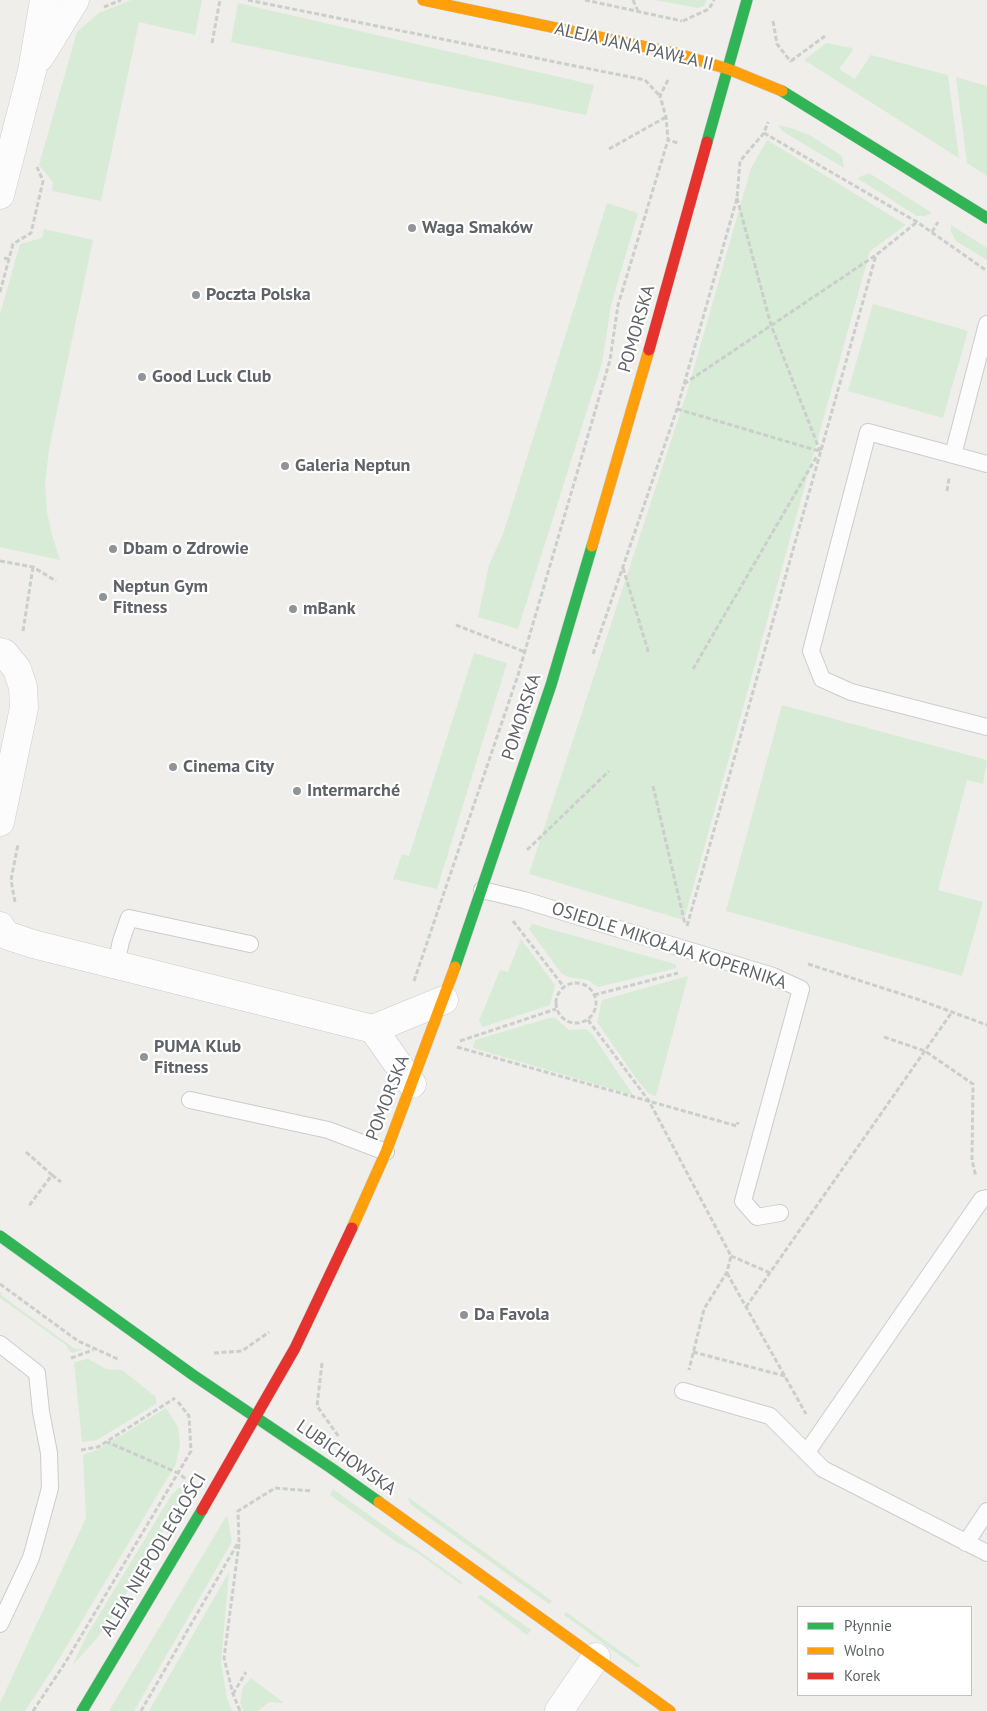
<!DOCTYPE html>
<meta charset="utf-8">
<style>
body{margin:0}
#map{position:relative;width:987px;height:1711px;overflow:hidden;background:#efeeea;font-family:"PT Sans",sans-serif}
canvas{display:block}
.legend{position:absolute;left:797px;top:1606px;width:175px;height:90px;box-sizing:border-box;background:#fff;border:1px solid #bfc1c3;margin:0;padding:6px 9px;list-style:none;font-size:15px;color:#5f6368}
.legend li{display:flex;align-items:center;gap:10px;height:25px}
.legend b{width:25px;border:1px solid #bfc1c3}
</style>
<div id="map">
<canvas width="987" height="1711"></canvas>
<ul class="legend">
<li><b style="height:6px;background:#30b455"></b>Płynnie</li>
<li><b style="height:6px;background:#ff9f0a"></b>Wolno</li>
<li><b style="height:6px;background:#e5322d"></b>Korek</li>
</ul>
</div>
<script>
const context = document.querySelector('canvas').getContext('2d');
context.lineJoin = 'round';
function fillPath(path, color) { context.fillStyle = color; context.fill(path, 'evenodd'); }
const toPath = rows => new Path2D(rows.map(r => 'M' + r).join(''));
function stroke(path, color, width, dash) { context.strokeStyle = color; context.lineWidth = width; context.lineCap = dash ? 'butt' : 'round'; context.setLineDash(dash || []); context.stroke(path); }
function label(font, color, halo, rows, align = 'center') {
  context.font = font + ' "PT Sans",sans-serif'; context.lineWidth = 4.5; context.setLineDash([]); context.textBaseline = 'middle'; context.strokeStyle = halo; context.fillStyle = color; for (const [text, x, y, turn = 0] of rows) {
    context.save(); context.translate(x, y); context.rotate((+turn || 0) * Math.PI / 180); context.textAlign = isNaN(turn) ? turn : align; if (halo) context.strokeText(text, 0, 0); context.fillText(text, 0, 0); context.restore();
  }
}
fillPath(toPath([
 [131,0,202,0,195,35,139,22,101,201,52,191,53,182,39,165,77,32,99,13],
 [655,0,707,0,704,6,698,8],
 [238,3,594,85,586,115,231,42],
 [826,43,852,48,853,50,839,69,855,79,871,55,948,75,959,158,804,60],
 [956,77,987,86,987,176,967,163],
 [778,125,794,129,811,136,842,156,844,168,782,131],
 [767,140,906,225,870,251,684,920,529,874,689,386,751,168],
 [869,173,932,213,925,216,917,216,857,178],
 [607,203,638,213,611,305,602,363,518,629,478,617,489,565,503,534],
 [951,225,987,248,987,260,956,241,951,232],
 [44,229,93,240,49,449,45,484,47,512,52,535,60,560,0,547,0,314,20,244,42,238],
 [873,304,968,331,943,418,848,391],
 [474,653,507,663,437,889,393,879,402,854,409,856],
 [782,705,987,760,983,784,967,780,938,890,983,902,962,976,726,911],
 [532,924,675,964,677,968,598,987,588,980,568,977,561,973,529,929],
 [521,939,555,985,550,1005,483,1027,479,1021,500,970,508,972],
 [688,976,656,1096,648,1093,638,1081,597,1022,602,1000],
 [549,1018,555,1018,569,1030,586,1029,592,1034,633,1095,473,1048,475,1040],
 [0,1292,2,1293,1,1295,72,1347,75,1349,83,1349,73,1353,70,1352,66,1345,0,1298],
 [88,1359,106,1369,122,1370,156,1397,156,1404,97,1440,82,1442,74,1362],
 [166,1408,178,1427,180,1444,176,1464,59,1659,25,1711,0,1711,0,1703,86,1518,83,1455,97,1450],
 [179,1488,188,1490,111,1619,98,1637,72,1666,87,1635,172,1494],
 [333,1489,462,1582,462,1585,416,1552,398,1543,330,1495],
 [408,1497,552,1601,549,1604,410,1504],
 [227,1515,232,1542,134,1711,109,1711],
 [229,1572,221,1663,227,1698,232,1711,149,1711],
 [481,1595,531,1630,527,1635,477,1597],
 [566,1612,641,1666,636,1667,564,1615],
 [251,1678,284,1703,269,1702,258,1711,243,1711,240,1702,243,1687]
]), '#d8ebd6');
const lane = toPath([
 [953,455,987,324],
 [987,464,868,432,811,651,822,679,851,692,987,727],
 [482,890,524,900,773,976,801,989,743,1201,757,1217,780,1213],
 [116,964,121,941,129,918,250,944],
 [190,1100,328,1130,386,1152],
 [0,1344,37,1373,41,1412,49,1453,50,1488,31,1558,0,1624],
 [683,1391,770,1416,823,1469,987,1553],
 [807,1452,982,1199,987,1198],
 [966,1543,987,1511]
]);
const street = toPath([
 [40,57,75,0],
 [0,195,32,71,44,0],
 [0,652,4,653,17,669,23,687,24,708,0,822],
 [0,926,6,935,33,944,373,1029,444,1000],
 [373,1029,412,1084],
 [559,1711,596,1657]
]);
const fast = toPath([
 [782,91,987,218],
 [707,142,747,0],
 [455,967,551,685,592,546],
 [0,1236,193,1375,331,1468,379,1502],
 [82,1711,202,1510]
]);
const slow = toPath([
 [423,0,675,53,728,69,782,91],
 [592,546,649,350],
 [352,1228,386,1152,455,967],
 [379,1502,670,1711]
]);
const jam = toPath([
 [649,350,707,142],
 [202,1510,295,1348,352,1228]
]);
stroke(lane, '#cbcccc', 18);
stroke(street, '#cbcccc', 29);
stroke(fast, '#cacacb', 12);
stroke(slow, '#cacacb', 12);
stroke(jam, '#cacacb', 12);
stroke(toPath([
 [248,0,645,80,660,96],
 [585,0,682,21],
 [633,0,638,11],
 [104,7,121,0],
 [683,21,709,9,714,0],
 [773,21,777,44,791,62],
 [212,43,220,0],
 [791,61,825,36],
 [668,80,660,96,666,117,668,140,678,143],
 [764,133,917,222,987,271],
 [609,149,666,117],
 [737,198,771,325,820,451],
 [932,232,938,222],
 [4,258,9,259],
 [0,292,13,244,31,233,43,181,37,167],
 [684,384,876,255,917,222],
 [677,409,819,451],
 [947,491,949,478],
 [0,561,33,567,56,581],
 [623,568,649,654],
 [456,625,525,652],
 [23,631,33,567],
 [593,654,677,409,737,198,740,161,764,133,768,122],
 [693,669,817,456],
 [653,786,685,924],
 [527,850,609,771],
 [15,902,11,880,18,844],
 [513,921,564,987],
 [687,926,876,255],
 [808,964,917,999,987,1025],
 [414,981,518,675,610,360,618,305,668,140],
 '556 1003a20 20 0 1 1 40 0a20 20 0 1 1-40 0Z',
 [594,995,678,973],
 [588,1020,649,1101,731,1256,727,1272,704,1309,689,1370],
 [884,1037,925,1051,973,1084,972,1160,976,1177],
 [460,1041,556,1009],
 [457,1047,737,1126,738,1122],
 [26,1152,52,1175,28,1207],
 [52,1175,61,1182],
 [731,1256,770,1273],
 [727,1273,806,1414],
 [0,1284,78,1341,120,1360],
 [746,1307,952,1012],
 [693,1352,785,1376],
 [214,1353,242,1351,269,1332],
 [71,1358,93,1350],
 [322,1363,317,1406,339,1437],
 [178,1402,189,1416,191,1451,178,1473,187,1480],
 [81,1450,98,1447,175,1398],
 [239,1544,224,1658,233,1694,240,1711],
 [233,1694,246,1672],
 [33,1711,65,1663,178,1473,107,1442],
 [141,1711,239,1541,238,1511,275,1488,312,1491]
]), '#cacfcc', 3, [5, 2.5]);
stroke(lane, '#fdfcfc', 16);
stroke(street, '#fdfcfc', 28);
stroke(fast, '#30b455', 11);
stroke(slow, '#ff9f0a', 11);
stroke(jam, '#e5322d', 11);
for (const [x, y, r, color] of [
 [412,228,5,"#919496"],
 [196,295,5,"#919496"],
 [142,377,5,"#919496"],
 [285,466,5,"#919496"],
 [113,549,5,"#919496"],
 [103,597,5,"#919496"],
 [293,609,5,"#919496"],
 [173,767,5,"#919496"],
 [297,791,5,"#919496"],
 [144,1057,5,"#919496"],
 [464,1315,5,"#919496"]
]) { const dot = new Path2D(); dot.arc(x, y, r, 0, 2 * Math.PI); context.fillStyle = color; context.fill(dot); stroke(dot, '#fff', 2); }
label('18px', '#5f6368', '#fff', [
 ["ALEJA JANA PAWŁA II",634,47,13],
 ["POMORSKA",637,329,-74],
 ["POMORSKA",522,717,-72],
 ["OSIEDLE MIKOŁAJA KOPERNIKA",669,946,18],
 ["POMORSKA",388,1098,-69],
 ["LUBICHOWSKA",346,1458,35],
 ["ALEJA NIEPODLEGŁOŚCI",154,1555,-59]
]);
label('bold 18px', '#5f6368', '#fff', [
 ["Waga Smaków",422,228],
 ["Poczta Polska",206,295],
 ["Good Luck Club",152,377],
 ["Galeria Neptun",295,466],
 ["Dbam o Zdrowie",123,549],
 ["Neptun Gym",113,587],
 ["Fitness",113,608],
 ["mBank",303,609],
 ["Cinema City",183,767],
 ["Intermarché",307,791],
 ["PUMA Klub",154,1047],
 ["Fitness",154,1068],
 ["Da Favola",474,1315]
], 'left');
</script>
